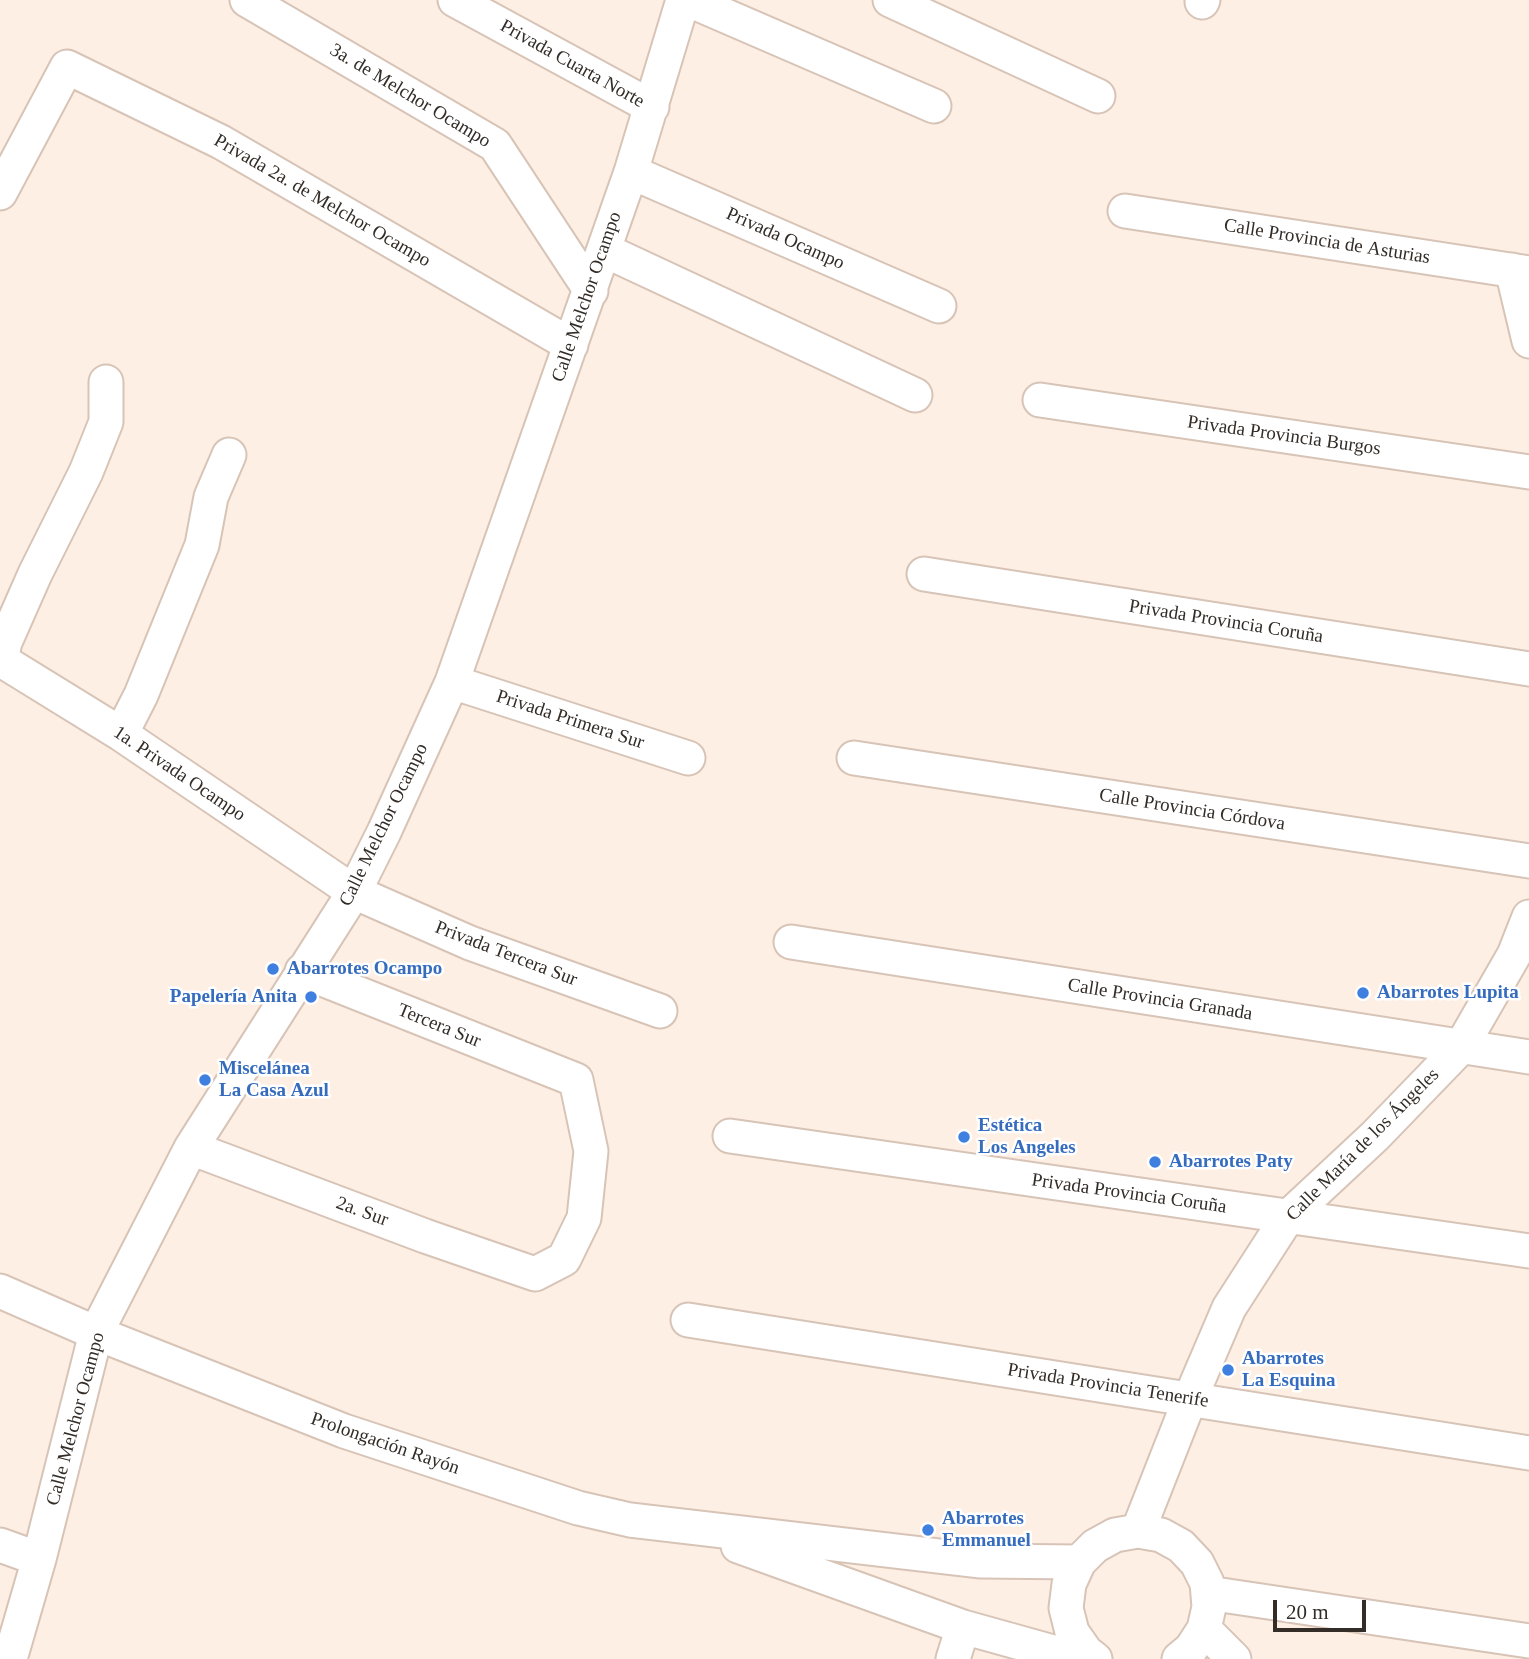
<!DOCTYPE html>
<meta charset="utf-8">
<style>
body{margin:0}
#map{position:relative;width:1529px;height:1659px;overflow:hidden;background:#feefe4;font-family:"Times New Roman",serif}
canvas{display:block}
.scale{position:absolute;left:1273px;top:1600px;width:93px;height:32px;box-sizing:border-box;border:4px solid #332c27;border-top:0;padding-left:9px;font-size:21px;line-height:24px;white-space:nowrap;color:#332c27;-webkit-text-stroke:5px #fff;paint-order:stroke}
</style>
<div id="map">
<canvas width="1529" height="1659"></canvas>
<div class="scale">20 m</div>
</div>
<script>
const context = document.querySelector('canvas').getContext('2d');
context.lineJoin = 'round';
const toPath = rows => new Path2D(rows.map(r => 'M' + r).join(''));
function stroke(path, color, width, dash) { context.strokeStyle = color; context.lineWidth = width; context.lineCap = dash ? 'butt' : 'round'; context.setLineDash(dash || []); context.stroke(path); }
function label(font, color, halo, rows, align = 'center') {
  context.font = font + ' "Times New Roman",serif'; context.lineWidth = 5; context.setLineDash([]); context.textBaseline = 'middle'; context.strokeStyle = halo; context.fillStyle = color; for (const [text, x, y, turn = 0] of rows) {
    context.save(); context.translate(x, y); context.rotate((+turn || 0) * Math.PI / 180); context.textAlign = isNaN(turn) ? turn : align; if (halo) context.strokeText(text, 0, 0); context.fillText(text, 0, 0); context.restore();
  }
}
const minor = toPath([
 [247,0,495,145,591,291],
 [455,0,652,107],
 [689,0,934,106],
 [890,0,1098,96],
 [1202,2,1203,0],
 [631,172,939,306],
 [0,193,67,67,221,142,571,345],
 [1125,211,1529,273],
 [604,250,915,395],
 [1512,270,1529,341],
 [106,382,106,422,86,472,35,574,5,642,1,660,121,734,354,892,470,943,660,1011],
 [1040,400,1529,472],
 [924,574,1529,669],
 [452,682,688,758],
 [121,734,141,695,202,545,211,497,229,455],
 [854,758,1529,861],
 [791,942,1529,1057],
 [730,1136,1529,1251],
 [191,1148,425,1236,535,1274,564,1259,584,1218,591,1151,576,1080,302,971],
 [0,1291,96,1333,344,1431,578,1508,630,1520,981,1561,1079,1562],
 [688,1320,1529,1453],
 [1138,1531,1190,1399,1229,1308,1287,1218,1375,1136,1461,1047,1514,955,1529,917],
 [0,1545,39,1559],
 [738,1546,963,1627,1078,1659],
 [1208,1593,1529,1641],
 [1204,1629,1234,1659],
 [10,1659,39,1559,96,1333,191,1148,354,892,384,832,452,682,631,172,683,0],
 [953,1659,963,1627],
 [1095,1659,1086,1652,1072,1632,1066,1608,1069,1584,1079,1562,1095,1546,1115,1535,1138,1531,1161,1535,1181,1546,1197,1563,1207,1583,1209,1607,1204,1629,1191,1649,1179,1659]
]);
stroke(minor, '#d7c4b7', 37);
stroke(minor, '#fff', 33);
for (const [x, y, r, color] of [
 [273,969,7,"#3f7fe0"],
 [1363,993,7,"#3f7fe0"],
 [311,997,7,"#3f7fe0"],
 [205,1080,7,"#3f7fe0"],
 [964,1137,7,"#3f7fe0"],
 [1155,1162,7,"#3f7fe0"],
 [1228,1370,7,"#3f7fe0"],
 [928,1530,7,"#3f7fe0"]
]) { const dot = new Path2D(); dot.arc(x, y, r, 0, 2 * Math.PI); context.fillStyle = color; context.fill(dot); stroke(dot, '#fff', 2.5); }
label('19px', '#332c27', '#fff', [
 ["Privada Cuarta Norte",572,64,29],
 ["3a. de Melchor Ocampo",410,96,31],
 ["Privada 2a. de Melchor Ocampo",322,201,30],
 ["Privada Ocampo",785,239,24],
 ["Calle Provincia de Asturias",1327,242,9],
 ["Calle Melchor Ocampo",587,297,-71],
 ["Privada Provincia Burgos",1284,436,8],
 ["Privada Provincia Coruña",1226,622,9],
 ["Privada Primera Sur",570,720,18],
 ["1a. Privada Ocampo",179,774,34],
 ["Calle Provincia Córdova",1192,810,9],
 ["Calle Melchor Ocampo",384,825,-64],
 ["Privada Tercera Sur",506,954,21],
 ["Calle Provincia Granada",1160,1000,9],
 ["Tercera Sur",439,1026,22],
 ["Calle María de los Ángeles",1363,1145,-45],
 ["Privada Provincia Coruña",1129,1194,8],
 ["2a. Sur",362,1212,20],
 ["Privada Provincia Tenerife",1108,1386,9],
 ["Calle Melchor Ocampo",76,1419,-75],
 ["Prolongación Rayón",385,1444,19]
]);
label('bold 19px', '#366cbe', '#fff', [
 ["Abarrotes Ocampo",287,969],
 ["Abarrotes Lupita",1377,993],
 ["Papelería Anita",297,997,"right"],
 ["Miscelánea",219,1069],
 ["La Casa Azul",219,1091],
 ["Estética",978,1126],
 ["Los Angeles",978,1148],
 ["Abarrotes Paty",1169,1162],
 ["Abarrotes",1242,1359],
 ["La Esquina",1242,1381],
 ["Abarrotes",942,1519],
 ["Emmanuel",942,1541]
], 'left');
</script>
